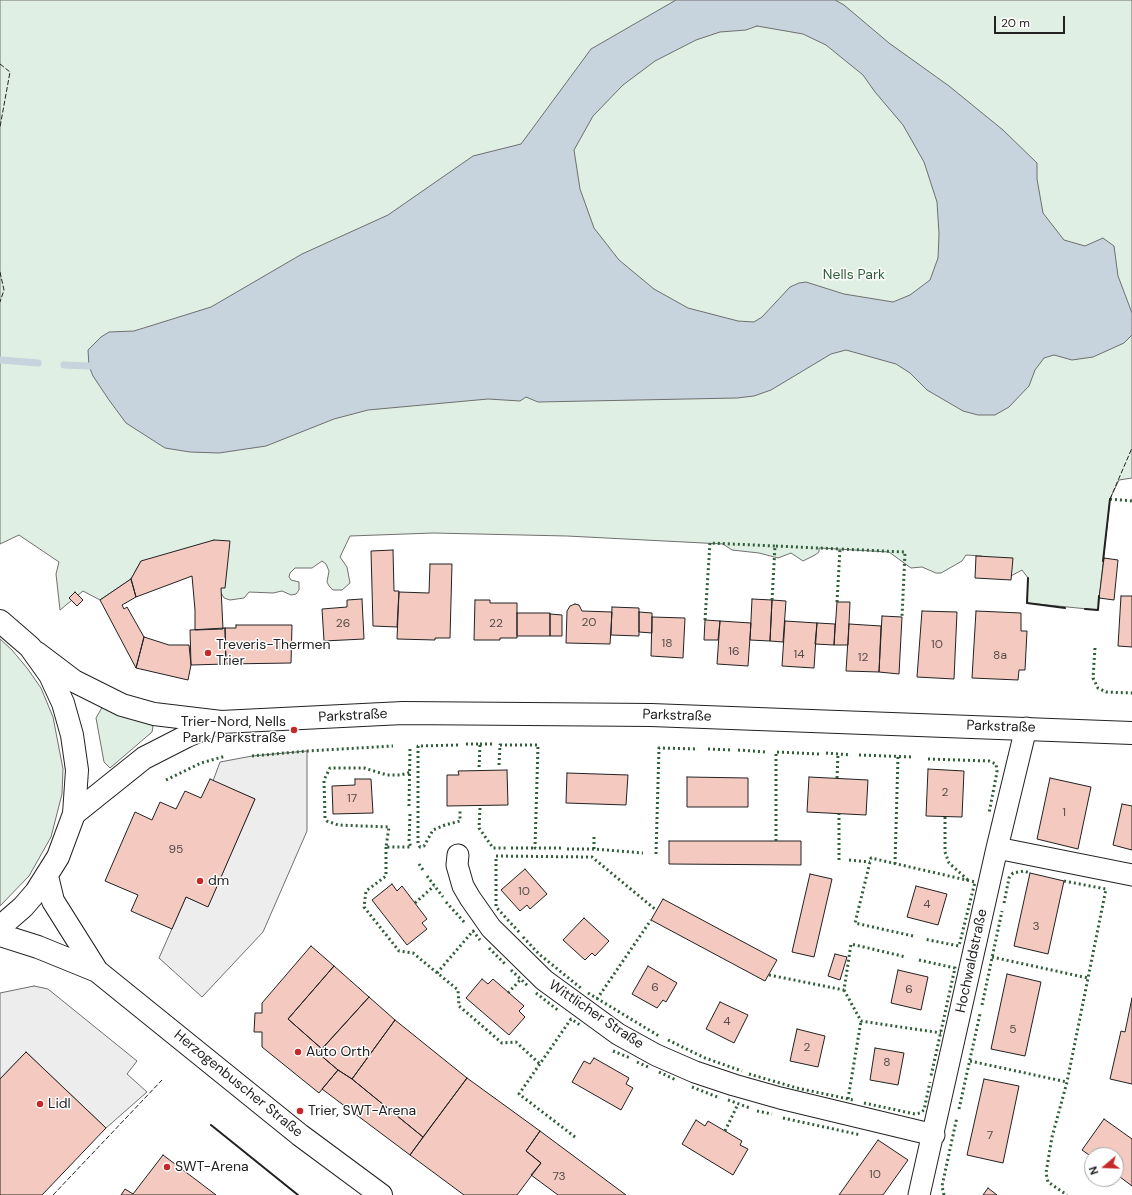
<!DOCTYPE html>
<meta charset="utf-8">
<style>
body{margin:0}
#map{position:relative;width:1132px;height:1195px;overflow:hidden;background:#fff;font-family:"DM Sans",sans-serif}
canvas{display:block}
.north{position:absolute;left:1084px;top:1147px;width:40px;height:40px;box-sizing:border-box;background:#fff;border:1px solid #a7a7a7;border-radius:50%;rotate:251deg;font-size:11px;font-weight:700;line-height:16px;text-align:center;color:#222}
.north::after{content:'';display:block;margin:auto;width:14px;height:18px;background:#c62828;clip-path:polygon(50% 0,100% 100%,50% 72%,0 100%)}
.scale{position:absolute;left:994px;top:16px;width:71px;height:18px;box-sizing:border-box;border:2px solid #222;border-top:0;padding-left:5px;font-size:12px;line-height:14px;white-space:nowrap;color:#222;-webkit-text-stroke:3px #fff;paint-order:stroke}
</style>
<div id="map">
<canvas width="1132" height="1195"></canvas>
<div class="north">N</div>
<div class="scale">20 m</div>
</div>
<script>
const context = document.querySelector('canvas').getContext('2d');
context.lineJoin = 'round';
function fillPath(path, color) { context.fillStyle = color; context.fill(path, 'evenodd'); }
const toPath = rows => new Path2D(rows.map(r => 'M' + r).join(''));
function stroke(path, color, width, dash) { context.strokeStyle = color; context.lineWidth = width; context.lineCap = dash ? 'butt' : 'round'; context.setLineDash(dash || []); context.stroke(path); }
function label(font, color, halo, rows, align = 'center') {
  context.font = font + ' "DM Sans",sans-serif'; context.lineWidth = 3; context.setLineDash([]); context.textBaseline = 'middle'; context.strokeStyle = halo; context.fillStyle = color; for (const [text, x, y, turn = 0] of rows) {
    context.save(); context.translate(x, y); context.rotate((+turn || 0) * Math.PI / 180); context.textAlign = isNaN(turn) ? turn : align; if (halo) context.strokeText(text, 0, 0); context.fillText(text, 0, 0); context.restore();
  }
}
const green = toPath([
 [0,0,1132,0,1132,478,1119,480,1110,499,1098,610,1027,603,1028,578,1022,570,1009,577,983,560,982,556,966,555,962,561,941,573,936,573,922,567,911,568,889,552,819,548,819,552,815,555,803,561,791,553,778,558,759,553,732,550,723,544,567,536,433,533,350,536,340,557,347,567,350,583,342,590,333,590,329,586,327,582,329,571,326,564,322,561,312,568,295,568,290,573,289,577,291,580,299,582,299,590,296,594,291,595,282,591,273,593,249,592,244,598,230,600,224,598,220,591,221,586,224,585,141,561,131,579,100,600,83,591,60,610,56,574,59,562,19,535,0,544,0,0],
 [0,639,12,650,27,668,41,688,53,717,63,769,62,794,51,837,29,876,0,906,0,639],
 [104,704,151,723,153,727,152,732,110,768,104,762,96,718,104,704]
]);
fillPath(green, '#e0efe3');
stroke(green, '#6f6f6f', 1);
const parking = toPath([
 [307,751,307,831,263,932,202,997,159,958,186,897,208,906,255,799,213,781,220,762,252,756,307,751],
 [34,986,48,989,137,1061,127,1074,147,1092,106,1128,26,1052,0,1079,0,993,34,986]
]);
fillPath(parking, '#ededed');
stroke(parking, '#6f6f6f', 1);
const water = toPath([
 [676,0,835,0,844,5,889,43,949,86,1003,130,1037,163,1037,179,1043,213,1064,240,1085,246,1103,238,1114,246,1118,276,1132,313,1132,335,1124,343,1093,357,1072,360,1054,355,1044,358,1035,370,1029,386,1009,407,995,415,978,415,963,411,927,390,910,373,896,364,846,350,831,354,771,390,754,396,737,398,538,402,526,397,520,401,488,399,368,410,334,419,266,446,219,453,190,452,165,448,126,423,109,400,93,376,89,366,88,350,101,337,109,332,134,331,211,307,302,254,388,215,473,156,521,144,591,49,676,0],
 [757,26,803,34,826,45,863,75,875,92,903,125,924,162,937,202,939,234,938,258,930,280,910,295,893,302,844,294,806,282,799,283,790,287,762,317,754,322,738,321,688,308,654,289,619,260,594,228,580,189,574,150,593,116,623,85,655,61,696,40,720,32,746,30,757,26]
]);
fillPath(water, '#c7d3dd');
stroke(water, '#6f6f6f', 1);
stroke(toPath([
 [0,360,38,363],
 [64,365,89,366]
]), '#c7d3dd', 7);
const building = toPath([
 [214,540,230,541,225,588,221,588,223,629,195,630,195,610,192,576,136,597,131,579,141,561,214,540],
 [393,550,394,591,399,591,397,627,373,626,371,551,393,550],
 [976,556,1013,558,1011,580,975,578,976,556],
 [1104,558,1118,560,1114,600,1099,598,1104,558],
 [430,564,452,564,450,638,435,638,435,640,397,639,399,592,429,593,430,564],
 [131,579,136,597,122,605,124,609,127,607,144,637,136,668,100,600,131,579],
 [75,592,83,600,77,606,69,598,75,592],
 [1121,596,1132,596,1132,647,1118,646,1121,596],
 [362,599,364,639,324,641,322,609,347,607,347,600,362,599],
 [752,599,772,600,770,641,750,640,752,599],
 [475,600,490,600,490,603,517,603,517,638,500,638,500,640,474,640,475,600],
 [772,600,786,601,783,642,770,641,772,600],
 [837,602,850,602,848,645,834,645,837,602],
 [575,604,579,605,582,611,612,612,610,644,566,643,567,611,570,606,575,604],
 [612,607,639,608,639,636,611,635,612,607],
 [922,611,957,612,954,679,917,677,922,611],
 [976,611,1021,613,1021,631,1027,631,1025,670,1019,670,1018,680,972,678,976,611],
 [639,612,652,613,652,633,639,632,639,612],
 [517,613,550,613,550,636,517,636,517,613],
 [550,614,562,615,562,636,550,636,550,614],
 [882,616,902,617,899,674,879,672,882,616],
 [652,617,685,618,683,658,651,656,652,617],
 [705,620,720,621,718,640,704,640,705,620],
 [720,621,751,623,748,666,717,664,720,621],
 [785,621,817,623,814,668,782,666,785,621],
 [817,623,835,624,834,645,815,644,817,623],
 [849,624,881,626,879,672,846,671,849,624],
 [236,625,292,625,291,663,226,664,225,628,236,628,236,625],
 [225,628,226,664,191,665,190,630,225,628],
 [144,637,169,645,189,645,191,665,188,680,136,668,144,637],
 [928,769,964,771,962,817,926,816,928,769],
 [507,770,508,805,447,806,447,775,459,775,458,771,507,770],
 [567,773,628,775,626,805,566,803,567,773],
 [687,777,748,778,748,807,687,807,687,777],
 [809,777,868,780,866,815,807,812,809,777],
 [1050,778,1091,787,1078,849,1037,839,1050,778],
 [210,779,255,799,208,907,186,897,172,929,131,911,138,895,105,881,135,812,152,820,160,802,176,809,185,791,201,798,210,779],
 [355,779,371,779,373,813,333,814,332,786,355,785,355,779],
 [1122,804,1132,806,1132,850,1113,845,1122,804],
 [669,841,801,841,801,865,669,864,669,841],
 [525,869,547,894,530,909,527,905,520,911,501,890,525,869],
 [1030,873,1064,881,1048,954,1014,946,1030,873],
 [810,874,832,879,814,957,792,952,810,874],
 [392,884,397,891,402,886,427,919,422,923,427,929,407,945,372,900,392,884],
 [916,886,947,894,938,925,907,917,916,886],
 [663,899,777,960,765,981,651,920,663,899],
 [584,918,609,941,595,956,592,953,585,960,563,940,584,918],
 [311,946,334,966,288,1019,322,1049,318,1053,338,1070,319,1093,262,1047,262,1032,254,1032,255,1013,262,1013,262,1003,311,946],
 [835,954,847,957,840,980,828,976,835,954],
 [334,966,369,997,322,1049,288,1019,334,966],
 [648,966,677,983,666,1002,663,1000,657,1008,632,994,648,966],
 [898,970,928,977,921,1010,891,1003,898,970],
 [1007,974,1041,982,1025,1056,991,1049,1007,974],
 [482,979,488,984,493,979,524,1006,519,1011,525,1017,509,1035,466,998,482,979],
 [369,997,395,1020,352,1079,338,1070,318,1053,369,997],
 [1132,998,1132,1084,1110,1079,1121,1031,1125,1032,1132,998],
 [720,1002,748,1015,734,1043,706,1029,720,1002],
 [395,1020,467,1078,423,1137,352,1079,395,1020],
 [797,1029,825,1036,818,1067,790,1061,797,1029],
 [875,1048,904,1053,898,1085,870,1080,875,1048],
 [26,1052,106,1128,42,1195,0,1195,0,1079,26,1052],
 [594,1058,629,1078,626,1084,633,1088,621,1110,572,1082,584,1061,590,1064,594,1058],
 [338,1070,352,1079,423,1137,410,1155,322,1089,338,1070],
 [467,1078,540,1131,526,1151,541,1163,517,1195,464,1195,410,1155,467,1078],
 [984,1079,1019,1086,1003,1163,967,1155,984,1079],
 [1104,1119,1132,1139,1132,1186,1116,1174,1116,1155,1092,1155,1092,1157,1082,1150,1104,1119],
 [696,1120,705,1126,708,1121,742,1141,740,1145,748,1149,733,1175,682,1144,696,1120],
 [540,1131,626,1195,558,1195,531,1175,541,1163,526,1151,540,1131],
 [878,1140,908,1160,883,1195,839,1195,878,1140],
 [163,1155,195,1179,216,1195,121,1195,125,1189,133,1194,163,1155],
 [988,1188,997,1195,983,1195,988,1188]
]);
fillPath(building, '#f3c9c0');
stroke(building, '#222', 1);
const minor = toPath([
 [997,848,1132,875],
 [458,855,457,865,463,886,470,898,491,928,544,980,618,1034,656,1055,695,1072,734,1085,780,1098,934,1135],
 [919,1195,997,848,1026,728]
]);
const tertiary = toPath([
 [37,653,74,681,122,705,154,714,221,722,403,713,651,715,1132,733],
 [74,814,144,758,187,736,218,723]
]);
const secondary = toPath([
 [0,621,30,647,50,675,63,703,72,735,77,770,74,814,58,857,36,892,23,907,0,927],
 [47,876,53,901,97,971],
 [0,935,38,947,97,971,300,1135,381,1195]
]);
stroke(minor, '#222', 23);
stroke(tertiary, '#222', 24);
stroke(secondary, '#222', 24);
stroke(minor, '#fff', 21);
stroke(tertiary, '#fff', 22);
stroke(secondary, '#fff', 22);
stroke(toPath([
 [1110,499,1132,501],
 [772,600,775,546,840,549],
 [837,602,840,549,905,552,902,617],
 [705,620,710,543,775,546],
 [1095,648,1093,678,1098,688,1106,692,1132,693],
 [466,744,480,744,479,770],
 [480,744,492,744],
 [458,745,418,746,418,843,420,847,424,846,433,830,445,825,460,821,460,809],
 [708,749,732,750],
 [738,750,766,752],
 [826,753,851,755],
 [859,755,914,757],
 [252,756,307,751,393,746],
 [928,759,989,761,996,764,997,772,989,813],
 [499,765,500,745,538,745,535,848,561,848],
 [837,778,838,754],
 [166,780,201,763,226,756],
 [409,806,410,747],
 [480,808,479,828,493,848,506,848],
 [410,814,409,842,411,847,386,847,389,827,338,825,327,821,325,818,324,780,330,768,364,768,387,775,401,775,411,772],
 [945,817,945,852,949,863,968,880],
 [594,837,594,849,643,853],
 [776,841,776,752,819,754],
 [386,847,386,876,366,891,364,907,399,951,413,953,458,990,459,1006,502,1043,516,1042,541,1065],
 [511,848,535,848],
 [567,849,594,849],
 [656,854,659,748,698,749],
 [839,860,839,814],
 [849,860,870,862],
 [419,864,423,870],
 [895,864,898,756],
 [427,876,443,897],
 [1064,881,1106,889,1067,1082,1052,1137,1046,1173,1048,1182,1067,1195],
 [446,902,465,923],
 [415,903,434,886],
 [1004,903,1009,878,1013,873,1024,871,1030,873],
 [519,932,496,907,496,856,592,857,656,910],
 [913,936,855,923,871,858,975,882,959,946,924,939],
 [523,937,539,954,582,989],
 [489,948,506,965],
 [992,957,1088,978],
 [919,960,955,968,931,1076],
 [511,970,529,987],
 [437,973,473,931,480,940],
 [769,975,844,990,851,944,906,957],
 [844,990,861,1021,941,1033],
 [508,993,521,979],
 [536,993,559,1011],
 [588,993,659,1036],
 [597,999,651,920],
 [982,1005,1002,911],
 [668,1040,705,1058,742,1071],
 [613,1051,630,1058],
 [970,1061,1067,1082],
 [637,1062,648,1067],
 [659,1072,676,1080],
 [749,1074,797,1088,853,1100],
 [692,1087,720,1098],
 [848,1099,861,1021],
 [728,1100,750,1108],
 [864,1103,915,1114,920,1113,924,1110,930,1082],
 [959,1109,980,1014],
 [757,1111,772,1114],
 [783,1118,861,1135],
 [725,1131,738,1104],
 [575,1137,519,1094,571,1019,580,1025],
 [944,1195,942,1186,957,1117]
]), '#2f5e38', 3, [2, 3]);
stroke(toPath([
 [0,64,10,72,0,127],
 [0,272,4,290,0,302],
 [1110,499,1132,448],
 [53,1195,162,1080]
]), '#222', 1, [5, 2]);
stroke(toPath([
 [1103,561,1110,499],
 [1028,578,1027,603,1065,608],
 [1085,609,1098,610,1099,596],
 [211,1125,298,1195]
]), '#222', 2);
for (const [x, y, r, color] of [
 [208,653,4,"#c62828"],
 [294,730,4,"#c62828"],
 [200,881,4,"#c62828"],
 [298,1052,4,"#c62828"],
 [40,1104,4,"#c62828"],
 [300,1111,4,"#c62828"],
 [167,1167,4,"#c62828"]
]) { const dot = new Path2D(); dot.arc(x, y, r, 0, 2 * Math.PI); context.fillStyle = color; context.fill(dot); stroke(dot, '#fff', 1.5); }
label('12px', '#564c4a', null, [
 ["20",589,623],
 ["26",343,624],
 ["22",496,624],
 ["18",667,644],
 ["10",937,645],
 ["16",734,652],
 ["14",799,655],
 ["8a",1000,656],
 ["12",863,658],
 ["2",945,793],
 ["17",352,799],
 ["1",1064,813],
 ["95",176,850],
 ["10",524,892],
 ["4",927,905],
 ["3",1036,927],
 ["6",655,988],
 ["6",909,990],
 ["4",727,1022],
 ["5",1013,1030],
 ["2",807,1048],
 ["8",887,1063],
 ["7",990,1136],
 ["10",875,1175],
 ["73",559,1177]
]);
label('14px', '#2f5e38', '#fff', [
 ["Nells Park",854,275]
]);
label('14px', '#222', '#fff', [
 ["Treveris-Thermen",216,645],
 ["Trier",216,661],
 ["Trier-Nord, Nells",286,722,"right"],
 ["Park/Parkstraße",286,738,"right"],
 ["dm",208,881],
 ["Auto Orth",306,1052],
 ["Lidl",48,1104],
 ["Trier, SWT-Arena",308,1111],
 ["SWT-Arena",175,1167]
], 'left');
label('14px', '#222', '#fff', [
 ["Parkstraße",353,716,-3],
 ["Parkstraße",677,716,2],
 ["Parkstraße",1001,727,2],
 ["Hochwaldstraße",972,961,-78],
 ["Wittlicher Straße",596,1015,34],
 ["Herzogenbuscher Straße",238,1084,39]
]);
</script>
